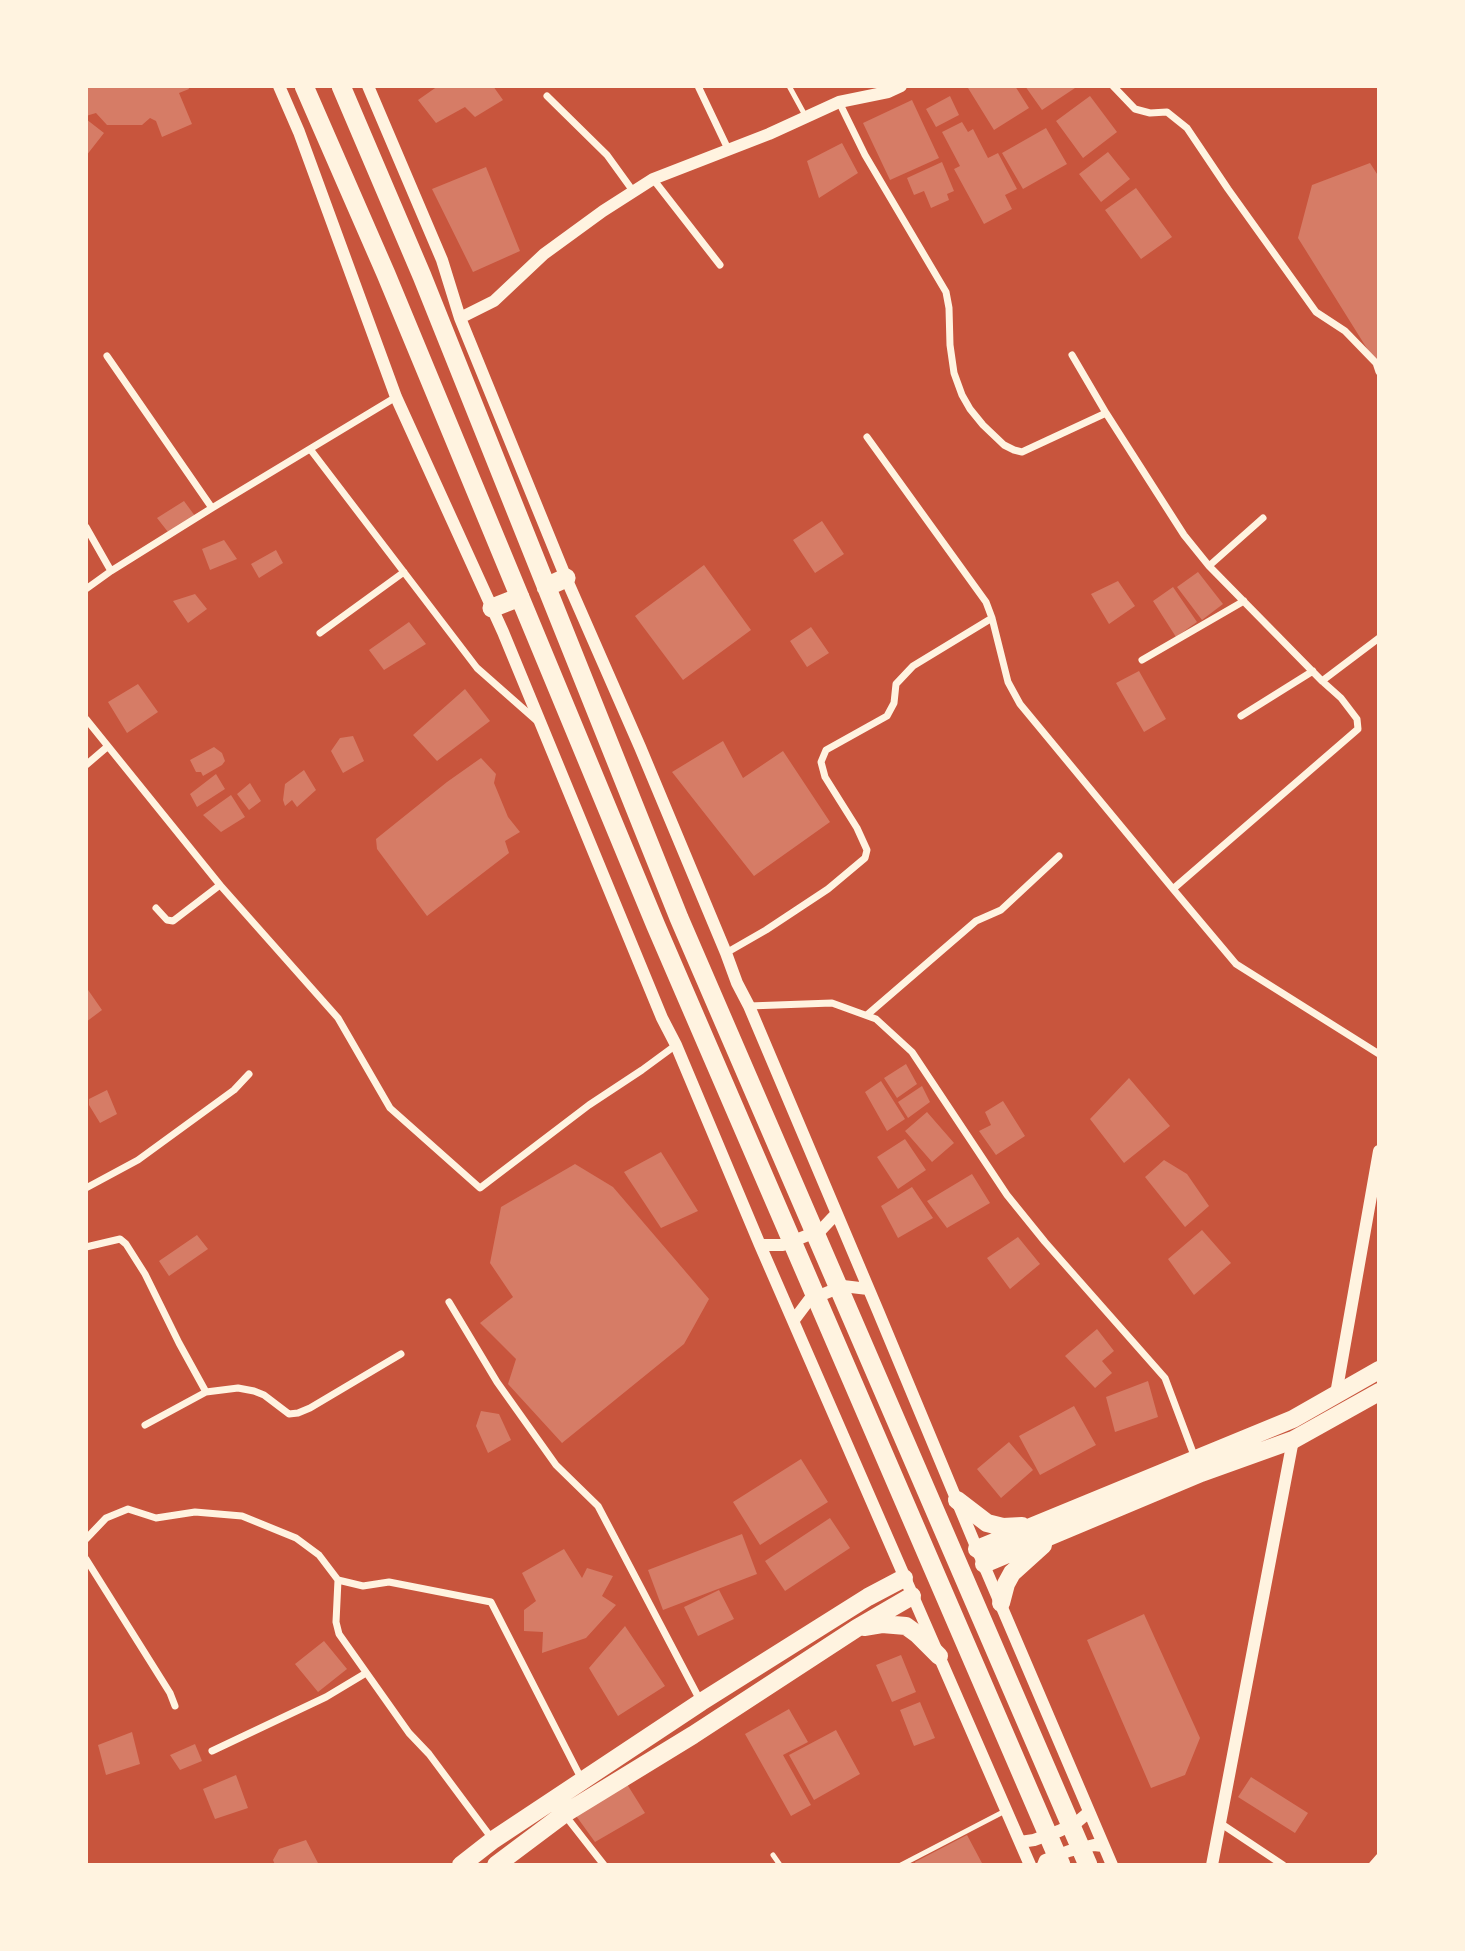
<!DOCTYPE html>
<style>
body{margin:0}
#map{position:relative;width:1465px;height:1951px;overflow:hidden;background:#c8553d;font-family:"Open Sans",sans-serif}
canvas{display:block}
.frame{position:absolute;inset:0;border:88px solid #fff3e0;pointer-events:none}
</style>
<div id="map">
<canvas width="1465" height="1951"></canvas>
<div class="frame"></div>
</div>
<script>
const context = document.querySelector('canvas').getContext('2d');
context.lineJoin = 'round';
function fillPath(path, color) { context.fillStyle = color; context.fill(path, 'evenodd'); }
const toPath = rows => new Path2D(rows.map(r => 'M' + r).join(''));
function stroke(path, color, width, dash) { context.strokeStyle = color; context.lineWidth = width; context.lineCap = dash ? 'butt' : 'round'; context.setLineDash(dash || []); context.stroke(path); }
fillPath(toPath([
 [86,86,188,86,189,89,179,93,192,124,162,137,156,121,150,118,142,125,107,125,96,113,86,116],
 [438,86,493,86,503,100,475,117,465,107,436,123,418,100],
 [972,86,1015,86,1029,108,994,130,968,88],
 [1025,86,1078,86,1042,110],
 [950,96,959,115,936,127,926,109],
 [1090,96,1117,132,1083,158,1056,121],
 [912,100,939,158,890,180,863,123],
 [86,119,104,133,86,156],
 [962,122,968,132,973,129,988,158,998,153,1017,189,1005,195,1012,209,984,224,954,169,960,166,942,132],
 [1046,128,1067,164,1023,189,1002,153],
 [842,143,858,173,819,198,807,161],
 [1108,152,1130,179,1101,202,1079,174],
 [942,162,954,191,947,194,949,200,931,208,924,191,914,195,907,178],
 [1370,163,1379,177,1379,361,1376,363,1298,238,1312,185],
 [486,167,520,251,473,272,432,189],
 [1136,188,1172,237,1141,259,1105,210],
 [184,501,195,516,168,532,157,518],
 [822,521,844,554,815,573,793,540],
 [224,540,237,559,210,570,202,549],
 [276,550,283,563,259,578,251,564],
 [704,565,751,630,683,680,635,616],
 [1198,572,1223,604,1202,620,1177,587],
 [1118,581,1135,606,1109,624,1091,594],
 [1173,587,1197,622,1176,637,1153,601],
 [195,594,207,609,188,623,173,601],
 [409,622,426,644,384,670,369,650],
 [811,627,829,653,807,667,790,641],
 [1139,671,1166,719,1144,732,1116,683],
 [138,684,158,712,127,733,108,702],
 [465,689,490,721,437,761,413,735],
 [353,736,364,761,343,773,331,751,340,738],
 [723,741,743,778,783,751,830,822,754,876,672,772],
 [214,747,222,753,225,761,222,765,203,776,201,772,196,772,190,760],
 [481,758,496,774,494,783,508,817,520,832,505,841,509,853,427,916,377,849,376,839,447,782],
 [304,770,316,790,297,807,292,800,285,806,283,800,285,784],
 [216,774,225,789,197,807,190,794],
 [250,783,261,801,249,810,237,794],
 [231,795,245,817,221,832,203,815],
 [86,987,102,1010,86,1022],
 [906,1064,917,1084,897,1098,884,1078],
 [1129,1078,1170,1126,1124,1163,1090,1119],
 [881,1081,905,1119,887,1131,865,1092],
 [922,1086,930,1102,908,1118,898,1102],
 [107,1090,117,1114,100,1123,89,1105,89,1099],
 [1003,1101,1025,1136,996,1155,979,1131,991,1125,985,1112],
 [927,1112,954,1143,932,1162,905,1131],
 [905,1139,926,1170,898,1189,877,1157],
 [661,1152,698,1211,661,1228,624,1172],
 [1164,1160,1187,1174,1209,1206,1185,1227,1145,1177],
 [575,1164,613,1187,709,1299,684,1344,562,1443,508,1384,516,1359,480,1323,513,1297,490,1263,501,1207],
 [972,1174,990,1203,947,1228,927,1201],
 [912,1187,933,1218,898,1238,881,1206],
 [1202,1230,1231,1263,1194,1295,1168,1259],
 [197,1235,208,1249,169,1276,159,1261],
 [1018,1237,1040,1264,1010,1289,987,1258],
 [1097,1329,1114,1351,1102,1361,1112,1373,1095,1388,1065,1356],
 [1148,1381,1158,1417,1115,1432,1106,1397],
 [1074,1406,1096,1445,1040,1475,1019,1436],
 [481,1411,499,1414,511,1440,488,1453,476,1426],
 [1009,1442,1033,1470,1001,1498,977,1469],
 [801,1459,828,1502,760,1545,733,1502],
 [830,1518,850,1548,785,1591,765,1561],
 [742,1534,757,1574,663,1610,648,1570],
 [564,1549,582,1578,587,1568,613,1576,602,1596,616,1605,586,1638,542,1653,543,1632,524,1631,524,1610,536,1601,522,1573],
 [719,1590,734,1619,698,1636,684,1607],
 [1144,1614,1200,1738,1185,1775,1151,1788,1087,1640],
 [625,1626,665,1686,618,1716,589,1668],
 [324,1641,347,1669,318,1692,295,1664],
 [901,1655,916,1692,892,1702,876,1665],
 [920,1702,935,1738,914,1746,900,1710],
 [789,1709,808,1742,783,1755,811,1805,791,1816,745,1734],
 [836,1730,860,1774,814,1800,789,1755],
 [132,1732,140,1764,106,1775,98,1745],
 [195,1744,202,1761,180,1770,170,1755],
 [236,1775,248,1808,215,1819,203,1789],
 [1251,1777,1308,1813,1295,1833,1238,1797],
 [625,1781,645,1813,595,1842,574,1813],
 [967,1835,983,1865,916,1865,915,1862],
 [306,1840,319,1865,275,1865,273,1860,279,1849]
]), '#d67c66');
stroke(toPath([
 [789,86,806,117],
 [773,1855,780,1865],
 [901,1865,1005,1811]
]), '#fff3e0', 5);
stroke(toPath([
 [698,86,728,149],
 [1113,86,1135,109,1150,113,1167,112,1187,128,1228,189,1316,312,1345,331,1376,363,1379,372],
 [547,96,607,155,633,191],
 [839,102,865,155,946,292,949,308,950,345,954,373,962,395,970,409,983,425,1004,445,1014,450,1022,452,1106,413,1184,535,1209,566,1322,681,1379,638],
 [653,179,720,265],
 [1072,355,1106,413],
 [107,356,212,508],
 [867,437,986,602,992,618,1008,682,1020,704,1173,889,1236,964,1379,1054],
 [310,449,477,668,536,720],
 [86,527,111,571],
 [1209,566,1263,518],
 [86,589,111,571,212,508,396,397],
 [320,633,404,572],
 [1142,660,1244,601],
 [1241,716,1313,671],
 [86,719,220,885,338,1018,390,1108,480,1188,589,1105,642,1070,676,1045],
 [86,765,107,747],
 [1173,889,1358,729,1357,719,1341,698,1322,681],
 [156,908,167,920,173,921,220,885],
 [726,953,766,930,828,889,865,858,867,850,857,828,825,777,821,762,826,750,887,716,894,703,896,684,913,666,992,618],
 [749,1006,832,1003,876,1019,912,1052,1007,1195,1045,1242,1165,1378,1195,1458],
 [867,1015,976,921,1001,910,1059,856],
 [86,1188,138,1160,234,1090,249,1074],
 [86,1247,120,1239,126,1244,145,1274,179,1343,206,1392,145,1425],
 [449,1302,497,1382,556,1465,598,1506,701,1702],
 [206,1392,238,1388,254,1391,264,1395,289,1414,298,1413,310,1408,401,1354],
 [86,1539,106,1518,128,1509,156,1518,195,1512,242,1516,296,1538,319,1555,338,1580,363,1586,389,1582,491,1602,582,1780],
 [86,1559,170,1693,175,1706],
 [338,1580,336,1622,339,1634,409,1733,429,1754,493,1840],
 [212,1751,326,1697,366,1673],
 [564,1814,604,1865],
 [1220,1823,1283,1865],
 [1372,1865,1379,1857]
]), '#fff3e0', 7);
stroke(toPath([
 [279,86,299,132,396,397,503,632,662,1018,676,1045,760,1245,1030,1865],
 [368,86,442,260,460,318,566,578,640,747,726,953,737,983,749,1006,878,1311,977,1549,1112,1865],
 [460,318,494,301,544,254,603,211,653,179,769,134,839,102,888,92,901,86],
 [760,1245,783,1245,821,1230,836,1214],
 [794,1320,809,1300,843,1286,868,1289],
 [1336,1394,1379,1151],
 [1020,1842,1034,1840,1059,1831,1076,1823,1089,1812],
 [1043,1865,1045,1860,1069,1851,1094,1845,1103,1846],
 [1212,1865,1293,1440]
]), '#fff3e0', 12);
stroke(toPath([
 [957,1500,987,1523,1003,1527,1022,1526],
 [977,1549,1293,1419,1379,1370],
 [984,1564,1201,1473,1293,1440,1379,1392],
 [1001,1603,1006,1584,1012,1573,1043,1545],
 [864,1627,882,1624,906,1626,917,1634,939,1656],
 [461,1865,493,1840,701,1702,868,1597,904,1578],
 [496,1865,564,1814,693,1735,857,1628,912,1596]
]), '#fff3e0', 18);
stroke(toPath([
 [304,86,386,274,656,926,1061,1865],
 [341,86,422,276,679,918,1088,1865],
 [546,587,566,578],
 [492,608,520,597]
]), '#fff3e0', 19);
</script>
